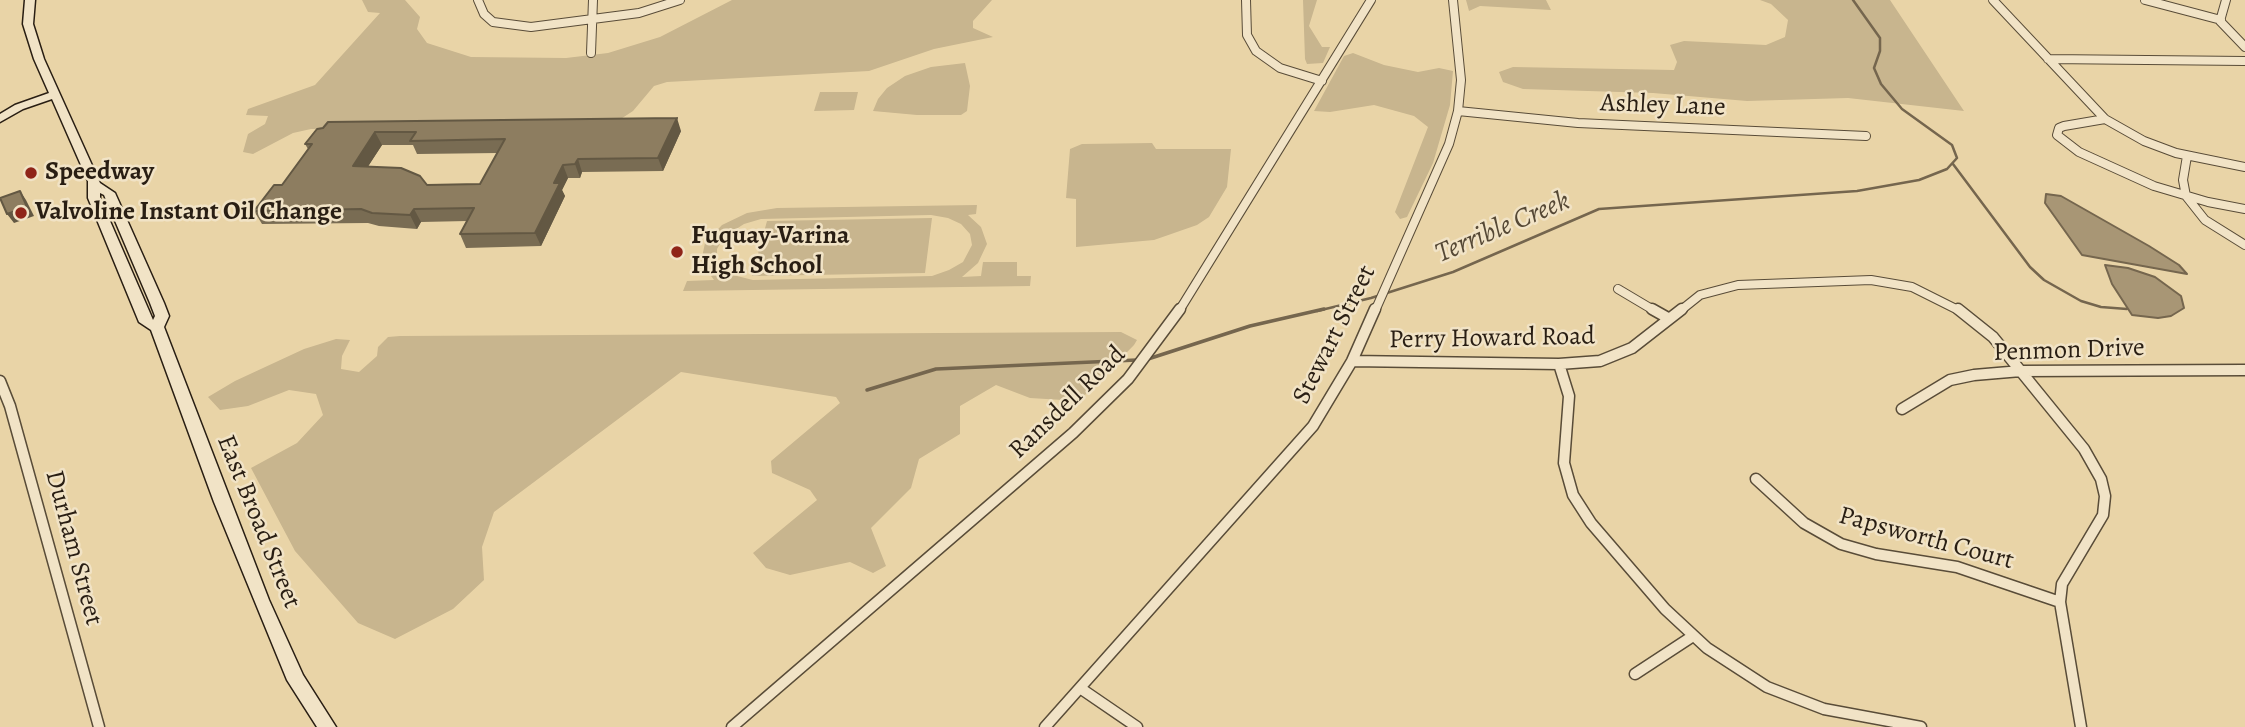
<!DOCTYPE html>
<style>
body{margin:0}
canvas{display:block;background:#e9d4a7}
</style>
<canvas width="2245" height="727"></canvas>
<script>
const context = document.querySelector('canvas').getContext('2d');
context.lineJoin = 'round';
function fillPath(path, color) { context.fillStyle = color; context.fill(path, 'evenodd'); }
const toPath = rows => new Path2D(rows.map(r => 'M' + r).join(''));
function stroke(path, color, width, dash) { context.strokeStyle = color; context.lineWidth = width; context.lineCap = dash ? 'butt' : 'round'; context.setLineDash(dash || []); context.stroke(path); }
function label(font, color, halo, rows, align = 'center') {
  context.font = font + ' Alegreya,serif'; context.lineWidth = 5; context.setLineDash([]); context.textBaseline = 'middle'; context.strokeStyle = halo; context.fillStyle = color; for (const [text, x, y, turn = 0] of rows) {
    context.save(); context.translate(x, y); context.rotate((+turn || 0) * Math.PI / 180); context.textAlign = isNaN(turn) ? turn : align; if (halo) context.strokeText(text, 0, 0); context.fillText(text, 0, 0); context.restore();
  }
}
fillPath(toPath([
 [362,0,405,0,420,17,417,29,427,43,471,57,566,58,608,53,660,37,732,0,992,0,973,21,973,28,993,37,934,49,869,71,667,82,654,86,633,111,610,126,311,129,293,133,253,154,243,152,248,134,265,124,268,116,246,115,248,109,315,85,380,13,368,12],
 [1303,0,1317,0,1309,26,1322,47,1330,47,1323,63,1307,64,1305,59],
 [1466,0,1546,0,1551,10,1480,6,1469,11],
 [1760,0,1890,0,1964,111,1848,98,1747,101,1653,93,1523,89,1503,82,1499,72,1513,67,1674,70,1677,62,1670,45,1684,41,1766,45,1785,37,1788,20,1771,4],
 [1353,53,1384,65,1418,72,1439,68,1453,71,1450,105,1433,163,1407,217,1400,219,1395,212,1428,127,1414,116,1374,105,1330,112,1314,111,1344,56],
 [965,63,970,86,967,111,961,115,917,115,873,111,878,99,887,88,905,76,931,67],
 [820,92,858,92,854,110,814,111],
 [1152,143,1156,149,1231,149,1227,187,1209,217,1197,225,1154,240,1076,247,1076,199,1066,198,1070,149,1082,144],
 [977,205,976,214,968,215,981,227,987,244,978,263,962,277,981,276,983,262,1017,262,1017,276,1031,276,1030,286,683,291,687,281,714,280,701,262,705,243,722,225,747,213,777,208],
 [931,215,948,218,961,224,970,234,972,245,963,262,949,270,932,276,753,280,729,274,717,260,717,249,724,237,744,224,761,219],
 [932,218,925,273,752,276,767,221],
 [1121,332,1137,340,1134,345,1079,401,1030,398,996,385,960,406,960,434,919,459,911,488,871,528,886,566,873,573,850,562,790,575,766,568,753,553,817,500,810,490,772,473,771,461,840,403,836,397,681,372,494,512,482,547,484,580,453,609,395,639,358,623,295,551,251,468,297,443,323,415,316,394,289,390,248,406,220,410,208,397,235,381,304,349,336,339,350,340,342,356,341,369,359,372,377,356,378,347,388,337,400,336]
]), '#c8b58e');
const water = toPath([
 [2046,194,2061,196,2149,246,2179,265,2187,274,2082,255,2045,203,2046,194],
 [2105,265,2128,268,2155,277,2181,296,2184,308,2171,316,2158,318,2132,315,2112,284,2105,265]
]);
fillPath(water, '#a89675');
stroke(water, '#75664e', 2);
stroke(toPath([
 [1953,164,2030,267,2044,280,2081,301,2101,307,2127,309],
 [1317,311,1371,298,1453,272,1599,209,1857,191,1919,180,1947,169,1957,158,1952,145,1902,109,1881,84,1874,68,1880,51,1880,38,1853,0]
]), '#75664e', 2.5);
stroke(toPath([
 [1148,359,1250,326,1324,309],
 [867,390,936,369,1137,360]
]), '#75664e', 3.5);
const minorFar1 = toPath([
 [478,0,484,14,493,22,531,27,639,13,680,0],
 [1246,0,1247,35,1256,51,1280,68,1322,81],
 [1993,0,2105,119,2144,141,2176,153,2245,167],
 [2145,0,2221,20],
 [2226,0,2220,21,2245,47],
 [591,53,593,0],
 [2048,59,2245,61],
 [1458,111,1578,123,1866,136],
 [2105,119,2064,126,2059,128,2057,135,2079,152,2154,186,2208,202,2245,209],
 [2187,156,2183,180,2186,196,2205,220,2245,245],
 [1618,289,1655,311],
 [1179,311,1371,0],
 [1375,311,1449,144,1458,111,1461,80,1453,0],
 [1680,311,1700,295,1738,285,1871,280,1912,287,1960,311]
]);
const minor = toPath([
 [1652,309,1668,318],
 [1958,309,1993,337,2084,449,2101,479,2105,496,2103,515,2062,584,2060,602,2081,727],
 [1352,361,1559,364,1600,361,1632,348,1682,309],
 [1559,364,1569,396,1564,463,1573,495,1591,523,1665,609,1707,648,1767,687,1824,709,1921,727],
 [0,381,10,406,99,727],
 [1902,409,1950,380,1974,375,2021,371,2245,370],
 [1756,479,1804,523,1841,544,1876,554,1957,567,2060,602],
 [1635,674,1693,636],
 [1080,688,1137,727],
 [732,727,1073,433,1128,379,1180,309],
 [1045,727,1313,426,1352,361,1375,309]
]);
const secondary = toPath([
 [25,0,35,0,33,24,44,59,100,183,115,193,164,303,169,316,164,327,269,600,303,675,336,727,317,727,287,680,214,502,151,330,139,322,88,198,88,181,52,99,23,109,0,122,0,114,15,105,49,93,34,59,23,24,25,0],
 [100,193,104,195,150,303,155,316,153,320,100,198,100,193]
]);
stroke(minorFar1, '#594c38', 10);
stroke(minor, '#594c38', 13);
stroke(secondary, '#291e13', 3);
stroke(minorFar1, '#f1e3c6', 8);
stroke(minor, '#f1e3c6', 10);
fillPath(secondary, '#f1e3c6');
fillPath(toPath([
 [317,129,681,131,663,171,582,172,580,178,568,178,562,190,565,196,541,246,466,248,460,234,467,221,421,222,417,229,379,226,368,223,262,224,254,211,282,185,308,149,305,144],
 [382,145,413,145,417,154,498,153,480,184,427,185,368,166]
]), '#796c53');
fillPath(toPath([
 [677,118,681,131,663,171,658,158],
 [375,132,382,145,360,179,353,166],
 [578,159,582,172,580,178,575,164],
 [563,165,568,178,562,190,565,196,541,246,535,233,554,183],
 [20,191,26,200,34,216,14,223,7,214],
 [414,209,421,222,417,229,410,215]
]), '#635843');
const building = toPath([
 [677,118,658,158,578,159,575,164,563,165,554,183,560,183,535,233,460,234,474,208,414,209,410,215,372,213,361,209,254,211,274,185,282,185,312,144,305,144,317,129,323,128,328,122,677,118],
 [375,132,416,132,410,141,505,139,480,184,427,185,420,176,401,168,353,166,375,132],
 [20,191,27,207,7,214,0,198,20,191]
]);
fillPath(building, '#8d7d60');
stroke(building, '#635843', 2);
for (const [x, y, r, color] of [
 [31,173,7,"#8f2418"],
 [21,213,7,"#8f2418"],
 [677,252,7,"#8f2418"]
]) { const dot = new Path2D(); dot.arc(x, y, r, 0, 2 * Math.PI); context.fillStyle = color; context.fill(dot); stroke(dot, '#f1e3c6', 2.5); }
label('26px', '#291e13', '#f1e3c6', [
 ["Ashley Lane",1663,106,2],
 ["Stewart Street",1335,335,-63],
 ["Perry Howard Road",1492,339,-1],
 ["Penmon Drive",2069,351,-2],
 ["Ransdell Road",1068,403,-44],
 ["East Broad Street",258,522,68],
 ["Papsworth Court",1926,539,15],
 ["Durham Street",73,548,75]
]);
label('bold 26px', '#291e13', '#f1e3c6', [
 ["Speedway",45,173],
 ["Valvoline Instant Oil Change",35,213],
 ["Fuquay-Varina",691,237],
 ["High School",691,267]
], 'left');
label('italic 28px', '#554835', '#f1e3c6', [
 ["Terrible Creek",1503,228,-23]
]);
</script>
